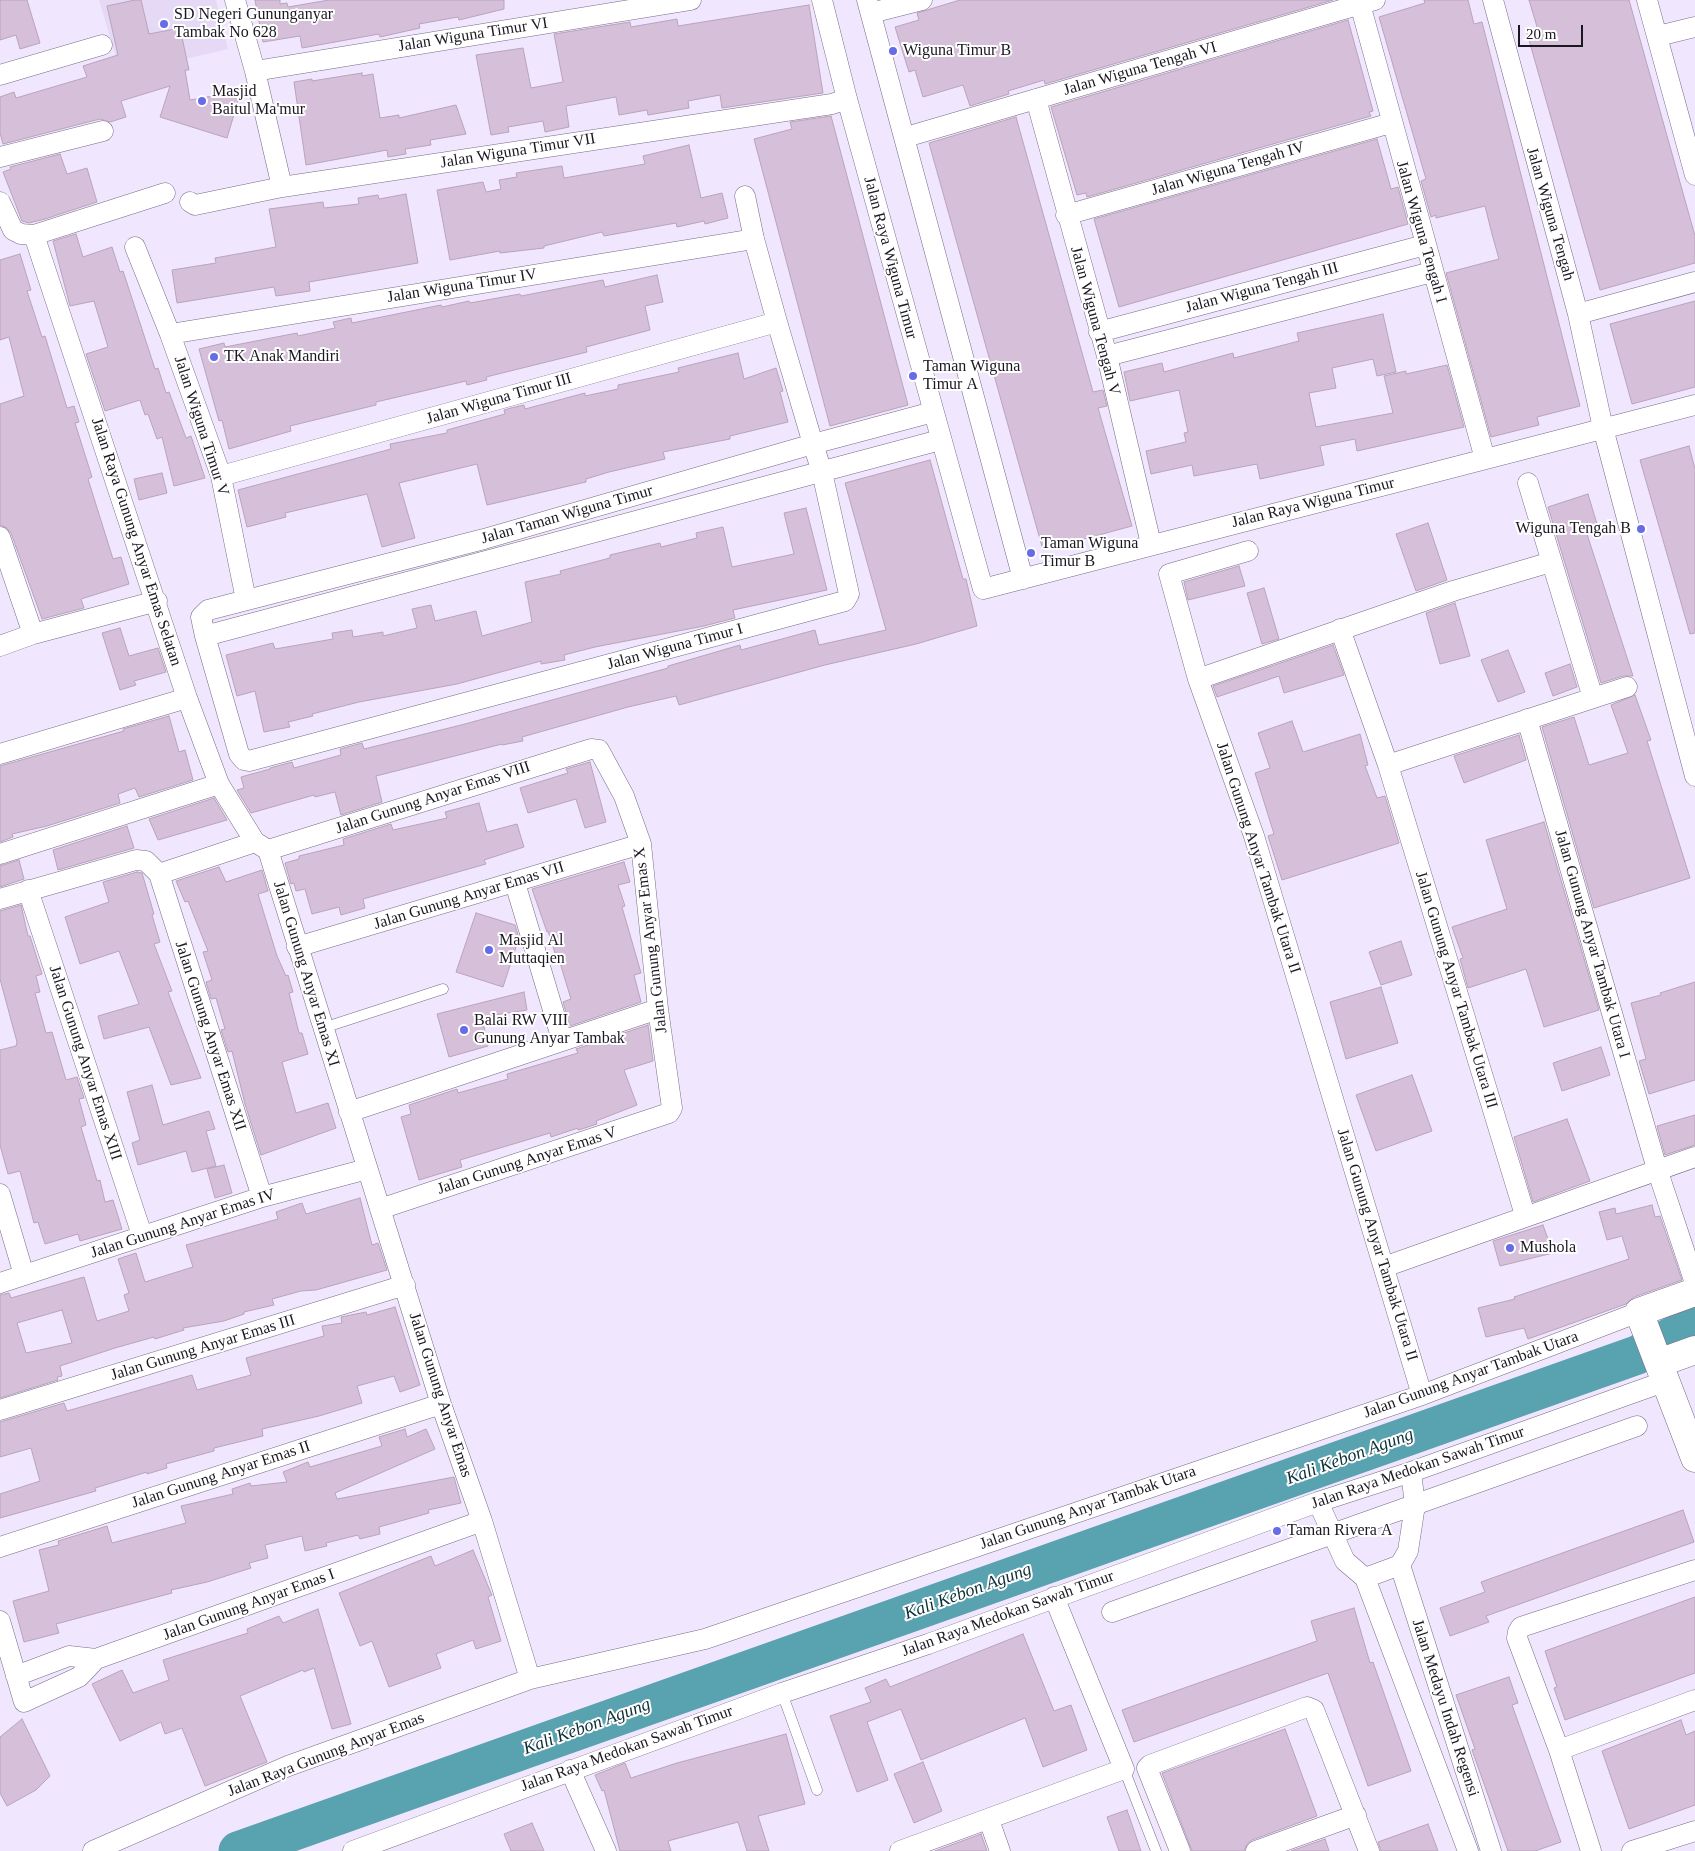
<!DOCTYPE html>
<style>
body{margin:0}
#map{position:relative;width:1695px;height:1851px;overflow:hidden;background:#f0e6fe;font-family:"Times New Roman",serif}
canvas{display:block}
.scale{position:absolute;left:1518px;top:25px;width:65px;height:22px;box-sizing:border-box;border:2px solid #1b1721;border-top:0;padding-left:6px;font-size:15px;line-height:18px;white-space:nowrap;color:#1b1721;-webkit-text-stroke:4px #fff;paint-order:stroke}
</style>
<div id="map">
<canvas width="1695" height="1851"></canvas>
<div class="scale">20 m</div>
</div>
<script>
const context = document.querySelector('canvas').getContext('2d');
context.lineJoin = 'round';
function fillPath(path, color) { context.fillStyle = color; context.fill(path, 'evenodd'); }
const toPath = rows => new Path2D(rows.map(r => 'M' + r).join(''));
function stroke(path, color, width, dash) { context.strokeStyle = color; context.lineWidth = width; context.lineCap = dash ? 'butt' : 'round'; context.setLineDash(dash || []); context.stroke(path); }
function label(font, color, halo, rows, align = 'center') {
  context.font = font + ' "Times New Roman",serif'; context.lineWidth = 4; context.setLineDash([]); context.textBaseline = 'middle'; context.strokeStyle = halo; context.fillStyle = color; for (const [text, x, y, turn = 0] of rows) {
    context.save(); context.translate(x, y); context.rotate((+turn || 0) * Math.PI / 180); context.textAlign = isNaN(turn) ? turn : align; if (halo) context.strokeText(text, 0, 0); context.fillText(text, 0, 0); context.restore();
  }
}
fillPath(toPath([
 [99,0,216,0,228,49,121,74]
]), '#e5d9f6');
stroke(toPath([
 [238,1851,1637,1355,1695,1324]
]), '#59a2af', 39);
const building = toPath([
 [0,0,27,0,40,43,20,49,16,35,0,40,0,0],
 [135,0,141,0,149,34,180,28,189,70,185,70,190,100,241,91,227,138,160,117,170,86,121,101,126,117,110,122,100,119,3,144,0,133,0,97,14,92,16,98,87,77,83,66,118,55,107,6,135,0],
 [255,0,280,0,280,4,287,3,288,7,329,0,504,0,504,9,459,20,458,17,419,24,420,28,380,37,379,34,302,48,300,36,263,42,255,0],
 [960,0,1333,0,1045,84,1044,80,1008,91,1009,94,970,106,963,85,923,97,915,70,909,72,895,27,919,20,917,13,960,0],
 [1424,0,1468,0,1474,24,1482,22,1580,406,1537,417,1539,425,1491,437,1446,273,1499,259,1492,234,1485,206,1436,218,1436,215,1431,217,1421,181,1426,179,1379,17,1425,3,1424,0],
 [1529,0,1629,0,1695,236,1695,263,1600,290,1527,33,1538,30,1529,0],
 [809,5,823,93,722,108,720,95,688,101,689,108,648,115,647,110,619,115,616,97,566,106,569,127,545,132,543,121,508,127,509,132,491,135,476,55,523,48,531,88,563,82,554,34,630,22,631,27,677,19,678,26,809,5],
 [1348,20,1373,111,1369,112,1371,116,1087,197,1086,193,1077,195,1051,107,1348,20],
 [362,73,362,76,373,74,380,118,399,115,399,118,456,105,466,134,430,140,431,145,405,149,406,154,388,157,387,150,306,165,294,82,312,79,312,81,362,73],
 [831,116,908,405,830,426,754,139,792,129,790,122,831,116],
 [1016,117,1093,392,1103,390,1107,406,1098,408,1132,526,1043,550,929,143,1016,117],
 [1377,139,1391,189,1398,187,1408,224,1119,307,1094,219,1377,139],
 [689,145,701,198,722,193,728,218,705,224,704,221,677,227,676,223,604,236,602,232,544,246,544,248,500,253,500,251,450,260,437,190,483,182,486,192,501,189,499,180,517,177,516,173,562,166,564,178,645,164,643,156,689,145],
 [60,154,67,174,87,168,97,202,45,219,29,223,22,221,3,172,11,169,10,167,60,154],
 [406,194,418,263,309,282,310,291,276,296,274,287,177,303,172,270,216,263,215,258,276,247,269,209,323,202,324,208,359,204,358,198,378,195,379,199,406,194],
 [76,234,83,257,112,247,120,272,123,271,155,369,158,368,166,393,169,392,186,438,191,436,205,478,174,486,162,437,157,439,148,414,145,415,140,400,105,411,86,354,108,347,94,301,70,306,53,241,76,234],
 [20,254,31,290,27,291,42,337,45,336,67,408,74,406,79,422,75,423,92,477,88,479,113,559,121,557,129,584,81,599,84,608,42,619,11,533,7,528,0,525,0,404,24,396,9,337,0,340,0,260,20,254],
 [657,275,663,302,645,306,650,330,586,347,587,352,486,377,487,380,467,385,466,381,376,402,376,405,290,426,291,431,229,449,222,420,219,421,199,349,224,343,225,347,297,333,298,336,335,328,333,322,351,318,352,323,441,305,442,307,469,301,470,303,520,294,521,296,603,280,605,287,657,275],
 [1695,301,1695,387,1632,404,1610,324,1695,301],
 [1383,314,1396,372,1377,376,1373,359,1332,368,1336,388,1309,393,1316,427,1393,413,1384,376,1406,371,1406,374,1447,365,1464,427,1357,451,1355,439,1320,446,1324,465,1260,479,1257,464,1194,476,1192,465,1151,474,1146,451,1186,442,1184,433,1188,432,1179,390,1130,401,1124,372,1162,363,1164,372,1233,353,1234,358,1299,341,1297,333,1383,314],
 [738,353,744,379,776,368,783,391,780,392,788,422,730,436,730,439,663,452,665,459,609,472,586,479,586,482,487,505,477,464,399,483,415,538,382,547,367,494,285,513,286,517,247,527,238,490,391,449,390,444,447,433,447,430,505,414,504,410,511,408,524,405,525,409,585,393,585,396,618,389,618,385,679,372,678,368,738,353],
 [1689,446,1695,469,1695,633,1690,634,1640,460,1689,446],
 [930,460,963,579,966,579,977,626,916,644,825,665,679,705,676,696,628,707,522,737,523,741,502,745,502,744,376,776,382,802,341,815,335,792,315,797,314,795,251,813,237,790,244,788,241,777,270,769,270,768,292,762,294,768,341,755,340,749,362,743,364,749,465,724,668,668,668,666,740,645,741,650,815,630,819,645,886,630,845,483,930,460],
 [162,473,167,493,139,500,134,479,162,473],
 [1588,494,1597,524,1585,528,1633,676,1623,676,1601,683,1548,507,1588,494],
 [806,508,827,590,733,610,735,618,704,626,595,647,564,655,565,660,541,664,541,661,457,684,359,702,312,714,313,716,288,722,290,727,264,732,255,691,237,696,226,655,273,643,275,649,333,639,332,633,352,630,353,637,383,632,383,636,417,628,412,609,431,605,435,621,476,611,482,636,532,622,525,582,561,574,560,571,610,558,610,555,660,543,661,547,697,538,696,533,723,527,732,567,794,554,784,513,806,508],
 [1428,523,1447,580,1416,591,1396,534,1428,523],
 [1239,566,1245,586,1188,600,1184,582,1239,566],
 [1264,588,1279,639,1262,644,1247,593,1264,588],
 [1455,603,1470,656,1440,664,1426,613,1455,603],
 [120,628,129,656,158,648,166,672,134,681,136,685,120,690,102,633,120,628],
 [1333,645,1344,675,1284,693,1279,676,1217,697,1213,686,1333,645],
 [1508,650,1525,692,1498,702,1481,660,1508,650],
 [1570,664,1577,687,1553,696,1545,673,1570,664],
 [1635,695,1651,740,1647,741,1690,878,1594,908,1542,727,1574,717,1589,765,1628,753,1611,705,1635,695],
 [169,716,179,752,185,750,193,780,139,797,135,788,118,794,120,803,47,826,12,834,13,837,0,842,0,766,124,731,123,729,169,716],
 [1292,721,1303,752,1360,734,1368,765,1365,766,1377,798,1385,796,1399,843,1282,880,1268,836,1274,834,1255,773,1270,768,1258,733,1292,721],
 [1519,735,1526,760,1464,783,1454,756,1519,735],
 [590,762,606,822,585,828,576,799,528,813,520,788,568,773,566,769,590,762],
 [214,798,227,820,158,840,149,819,214,798],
 [479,803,487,832,517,824,524,847,484,860,486,864,363,899,365,908,341,915,339,907,312,914,305,889,296,891,294,883,291,884,285,863,299,859,299,856,344,845,343,839,391,824,393,830,447,818,445,812,479,803],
 [1544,822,1599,1010,1544,1027,1526,969,1468,988,1460,959,1463,958,1452,927,1507,909,1486,840,1544,822],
 [127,826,134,848,58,870,53,850,127,826],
 [19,860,24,879,0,887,0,866,19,860],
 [624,862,630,882,618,885,625,906,622,907,641,973,634,975,641,1002,570,1026,563,1002,571,999,557,953,555,953,548,931,547,932,532,889,624,862],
 [219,867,226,882,262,870,268,891,258,894,277,956,286,976,288,975,293,992,289,993,299,1033,302,1033,308,1054,282,1062,296,1113,328,1103,336,1128,261,1155,245,1104,232,1051,228,1052,221,1030,225,1029,216,998,211,999,206,982,212,980,203,952,208,951,188,901,185,902,176,881,219,867],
 [137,872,142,873,154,914,152,915,160,942,154,944,172,991,168,992,201,1078,171,1085,149,1027,104,1039,98,1016,139,1004,119,951,80,964,65,917,109,902,103,882,137,872],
 [21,905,28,936,30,936,42,974,36,976,40,992,35,993,46,1033,52,1032,66,1080,77,1077,84,1098,79,1099,86,1125,81,1127,97,1181,100,1180,105,1202,113,1200,122,1229,80,1241,78,1234,45,1244,38,1222,34,1223,20,1171,8,1174,0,1145,0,1050,16,1046,17,1042,0,979,0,911,21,905],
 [476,913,515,925,519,938,503,987,456,972,476,913],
 [1401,941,1412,975,1381,985,1369,952,1401,941],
 [1695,982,1695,1080,1649,1094,1639,1061,1646,1059,1631,1003,1661,995,1660,993,1695,982],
 [1381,987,1398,1043,1346,1059,1330,1002,1381,987],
 [524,992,527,1010,482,1017,488,1046,449,1057,437,1014,524,992],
 [648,1025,653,1061,624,1070,637,1105,596,1121,597,1124,585,1128,578,1130,578,1128,551,1137,550,1133,460,1160,462,1167,419,1180,401,1117,411,1114,409,1105,457,1089,458,1093,508,1079,507,1074,578,1053,576,1049,648,1025],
 [1601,1047,1610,1075,1562,1091,1553,1063,1601,1047],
 [1412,1075,1432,1131,1376,1151,1356,1095,1412,1075],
 [152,1085,163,1125,209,1111,215,1129,206,1131,216,1166,192,1172,186,1151,138,1165,132,1143,140,1140,127,1092,152,1085],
 [1695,1115,1695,1145,1665,1155,1657,1126,1695,1115],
 [1567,1119,1590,1181,1533,1202,1514,1137,1567,1119],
 [224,1165,232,1193,215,1198,207,1169,224,1165],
 [360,1198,372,1245,378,1243,387,1270,316,1290,301,1291,272,1299,274,1305,244,1312,244,1314,224,1321,183,1328,184,1330,155,1339,154,1337,115,1348,60,1366,62,1376,57,1377,58,1380,0,1398,0,1295,9,1293,11,1298,84,1277,97,1321,129,1311,124,1295,129,1293,118,1259,136,1253,145,1282,193,1267,186,1245,278,1219,276,1212,302,1203,306,1214,360,1198],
 [62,1310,72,1343,26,1353,17,1323,62,1310],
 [1652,1205,1655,1217,1660,1216,1682,1280,1634,1297,1626,1304,1528,1339,1524,1328,1486,1337,1478,1308,1515,1299,1514,1297,1629,1259,1622,1236,1607,1240,1599,1212,1615,1208,1616,1214,1652,1205],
 [1543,1225,1553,1253,1500,1266,1493,1241,1543,1225],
 [395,1307,420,1385,400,1392,394,1376,357,1386,362,1403,319,1416,262,1429,263,1436,214,1448,214,1451,166,1464,167,1468,147,1474,147,1472,95,1488,96,1491,0,1518,0,1494,40,1481,31,1448,0,1457,0,1422,64,1403,67,1411,192,1375,197,1390,251,1375,246,1358,324,1336,322,1326,342,1323,341,1317,366,1312,367,1315,395,1307],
 [405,1429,407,1437,426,1429,435,1449,335,1493,337,1499,454,1477,461,1503,428,1510,429,1513,379,1527,380,1534,360,1539,358,1535,326,1543,327,1546,305,1551,302,1536,265,1545,268,1558,249,1563,251,1568,207,1582,171,1590,172,1593,56,1624,59,1633,24,1642,13,1601,49,1591,39,1550,59,1545,58,1541,107,1526,112,1543,186,1523,181,1506,233,1494,232,1489,250,1483,251,1486,287,1482,283,1472,308,1462,310,1467,382,1446,379,1437,405,1429],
 [1683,1510,1694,1542,1486,1616,1489,1622,1450,1636,1440,1608,1485,1592,1481,1582,1683,1510],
 [473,1550,491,1593,492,1595,488,1597,501,1641,476,1649,473,1640,436,1654,441,1668,389,1687,372,1641,360,1646,339,1593,431,1556,435,1566,473,1550],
 [1695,1597,1695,1673,1565,1720,1554,1688,1557,1687,1545,1651,1695,1597],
 [1354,1608,1370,1663,1373,1662,1411,1771,1368,1786,1328,1673,1134,1742,1122,1710,1317,1641,1311,1621,1354,1608],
 [318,1609,351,1724,332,1729,314,1668,304,1672,303,1670,240,1696,267,1762,205,1786,182,1728,165,1734,161,1722,120,1741,92,1684,122,1670,133,1693,169,1680,163,1660,248,1633,247,1629,279,1616,283,1623,318,1609],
 [1023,1634,1054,1711,1071,1705,1087,1750,1043,1767,1025,1718,921,1760,901,1709,867,1722,888,1780,857,1792,830,1716,871,1702,865,1688,886,1679,890,1687,1023,1634],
 [1509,1677,1518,1703,1512,1705,1561,1842,1535,1851,1508,1851,1472,1750,1475,1749,1456,1695,1509,1677],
 [22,1719,50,1776,36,1790,7,1806,0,1793,0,1737,22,1719],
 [1681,1720,1686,1735,1695,1731,1695,1805,1629,1829,1602,1751,1681,1720],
 [1285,1729,1317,1816,1252,1840,1247,1844,1244,1851,1192,1851,1162,1773,1285,1729],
 [786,1734,805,1804,758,1816,769,1851,747,1851,738,1822,668,1841,671,1851,620,1851,604,1790,602,1791,595,1775,625,1763,631,1778,677,1763,786,1734],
 [923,1762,942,1811,914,1823,894,1774,923,1762],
 [1127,1810,1141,1851,1119,1851,1107,1817,1127,1810],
 [532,1823,544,1851,511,1851,504,1834,532,1823],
 [1428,1824,1438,1851,1381,1851,1378,1842,1428,1824],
 [981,1834,987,1851,935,1851,981,1834],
 [1325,1839,1329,1851,1291,1851,1325,1839]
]);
fillPath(building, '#d6c0d9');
stroke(building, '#b9a3bc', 1);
const lane = toPath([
 [323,1028,443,989],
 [782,1693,817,1790],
 [1124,1769,1156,1851]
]);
const street = toPath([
 [235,0,255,71,282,187],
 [822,0,847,99,983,589,1695,405],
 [867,0,1023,579],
 [1493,0,1578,314,1603,428,1695,776],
 [1647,0,1695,175],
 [1360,4,1485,459],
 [871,13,922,0],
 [1658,36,1695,27],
 [255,71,691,0],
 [0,75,102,45],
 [1036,99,1107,356,1151,544],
 [906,137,1375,0],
 [0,157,103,131],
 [745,196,754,239,777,322,813,444,822,472,849,594,845,601,249,761,244,760,239,754,205,636,201,617,208,610,484,539,813,444,933,412],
 [0,202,13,230,21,234,34,235,165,193],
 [190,202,195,205,282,187,832,104,847,99],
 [1066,215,1391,123],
 [34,235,187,698,219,784,255,842,268,850,441,1404,482,1521,530,1679],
 [135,247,170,334,221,476,246,600],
 [1578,314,1695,282],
 [1099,332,1425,245],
 [170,334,754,239],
 [1107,356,1432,272],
 [221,476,777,322],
 [1528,483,1593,698],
 [0,537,33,634],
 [1340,629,1388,765,1525,1215],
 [205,636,940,440],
 [0,646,33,634,157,601],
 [1198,679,1169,574,1248,551],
 [1527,719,1657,1169,1695,1283],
 [0,754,187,698],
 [1388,765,1627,687],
 [268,850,591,749,599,750,624,796,641,844,658,1009,672,1108,669,1113,380,1209],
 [0,854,219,784],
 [159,874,262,1197],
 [515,883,562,1040],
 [28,890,142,1235],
 [0,899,136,860,146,861,159,874,255,842],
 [297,947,641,844],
 [349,1112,658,1009],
 [0,1194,24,1275],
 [1384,1267,1695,1157],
 [0,1283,262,1197,367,1169],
 [1422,1395,1254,836,1198,679,1453,591,1551,562],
 [0,1410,405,1285],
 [1318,1502,1345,1561,1365,1578,1468,1851],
 [0,1547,441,1404],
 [1400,1565,1491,1851],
 [1365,1578,1400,1565,1408,1551,1415,1505,1411,1472],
 [1112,1612,1637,1426],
 [0,1621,24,1702,79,1677,96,1659,482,1521],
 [16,1676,69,1656,96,1659],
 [1559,1750,1695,1700],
 [570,1770,606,1851],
 [989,1820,1000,1851],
 [93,1851,288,1766,530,1679,705,1639,1422,1395,1639,1312],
 [353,1851,782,1693,928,1644,1318,1502,1411,1472,1666,1381],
 [900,1851,1124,1769,1054,1597],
 [1180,1851,1147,1768,1150,1765,1307,1707,1314,1710,1369,1851],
 [1256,1851,1356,1815],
 [1591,1851,1559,1750,1517,1638,1518,1632,1521,1627,1695,1570],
 [1632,1851,1695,1831]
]);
const secondary = toPath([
 [1695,1292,1639,1312,1695,1458],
 [1659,1363,1695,1350]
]);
stroke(lane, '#776c86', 11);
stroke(street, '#776c86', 21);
stroke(secondary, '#776c86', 29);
stroke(lane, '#fff', 10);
stroke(street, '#fff', 20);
stroke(secondary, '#fff', 28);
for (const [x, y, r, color] of [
 [164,24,5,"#656ce5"],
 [893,51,5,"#656ce5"],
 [202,101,5,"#656ce5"],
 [214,357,5,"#656ce5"],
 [913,376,5,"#656ce5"],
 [1641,529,5,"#656ce5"],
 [1031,553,5,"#656ce5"],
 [489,950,5,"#656ce5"],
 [464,1030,5,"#656ce5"],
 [1510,1248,5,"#656ce5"],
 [1277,1531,5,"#656ce5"]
]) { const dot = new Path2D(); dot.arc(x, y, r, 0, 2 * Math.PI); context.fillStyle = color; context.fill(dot); stroke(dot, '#fff', 2); }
label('16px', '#1b1721', '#fff', [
 ["SD Negeri Gununganyar",174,15],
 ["Tambak No 628",174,33],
 ["Wiguna Timur B",903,51],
 ["Masjid",212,92],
 ["Baitul Ma'mur",212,110],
 ["TK Anak Mandiri",224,357],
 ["Taman Wiguna",923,367],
 ["Timur A",923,385],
 ["Wiguna Tengah B",1631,529,"right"],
 ["Taman Wiguna",1041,544],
 ["Timur B",1041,562],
 ["Masjid Al",499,941],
 ["Muttaqien",499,959],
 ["Balai RW VIII",474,1021],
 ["Gunung Anyar Tambak",474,1039],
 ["Mushola",1520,1248],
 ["Taman Rivera A",1287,1531]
], 'left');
label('16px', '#1b1721', '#fff', [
 ["Jalan Wiguna Timur VI",473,35,-9],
 ["Jalan Wiguna Tengah VI",1140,69,-16],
 ["Jalan Wiguna Timur VII",518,151,-9],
 ["Jalan Wiguna Tengah IV",1228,169,-16],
 ["Jalan Wiguna Tengah",1550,214,74],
 ["Jalan Wiguna Tengah I",1421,232,74],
 ["Jalan Raya Wiguna Timur",890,258,75],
 ["Jalan Wiguna Timur IV",462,286,-9],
 ["Jalan Wiguna Tengah III",1262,288,-15],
 ["Jalan Wiguna Tengah V",1095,321,75],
 ["Jalan Wiguna Timur III",499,399,-16],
 ["Jalan Wiguna Timur V",201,426,72],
 ["Jalan Raya Wiguna Timur",1313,503,-14],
 ["Jalan Taman Wiguna Timur",567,515,-16],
 ["Jalan Raya Gunung Anyar Emas Selatan",136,542,72],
 ["Jalan Wiguna Timur I",675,647,-15],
 ["Jalan Gunung Anyar Emas VIII",433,798,-18],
 ["Jalan Gunung Anyar Tambak Utara II",1258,858,72],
 ["Jalan Gunung Anyar Emas VII",469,896,-17],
 ["Jalan Gunung Anyar Emas X",651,940,-97],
 ["Jalan Gunung Anyar Tambak Utara I",1592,944,74],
 ["Jalan Gunung Anyar Emas XI",306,974,73],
 ["Jalan Gunung Anyar Tambak Utara III",1456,990,73],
 ["Jalan Gunung Anyar Emas XII",210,1036,72],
 ["Jalan Gunung Anyar Emas XIII",85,1063,72],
 ["Jalan Gunung Anyar Emas V",527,1161,-18],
 ["Jalan Gunung Anyar Emas IV",183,1224,-18],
 ["Jalan Gunung Anyar Tambak Utara II",1377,1245,73],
 ["Jalan Gunung Anyar Emas III",203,1348,-17],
 ["Jalan Gunung Anyar Tambak Utara",1471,1375,-20],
 ["Jalan Gunung Anyar Emas",440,1395,72],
 ["Jalan Raya Medokan Sawah Timur",1418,1468,-19],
 ["Jalan Gunung Anyar Emas II",221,1475,-18],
 ["Jalan Gunung Anyar Tambak Utara",1088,1508,-19],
 ["Jalan Gunung Anyar Emas I",249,1605,-20],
 ["Jalan Raya Medokan Sawah Timur",1008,1614,-20],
 ["Jalan Medayu Indah Regensi",1445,1708,72],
 ["Jalan Raya Medokan Sawah Timur",627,1749,-20],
 ["Jalan Raya Gunung Anyar Emas",326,1755,-21]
]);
label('italic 18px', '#0b3137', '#fff', [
 ["Kali Kebon Agung",1350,1457,-20],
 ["Kali Kebon Agung",968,1592,-20],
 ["Kali Kebon Agung",587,1727,-20]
]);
</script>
